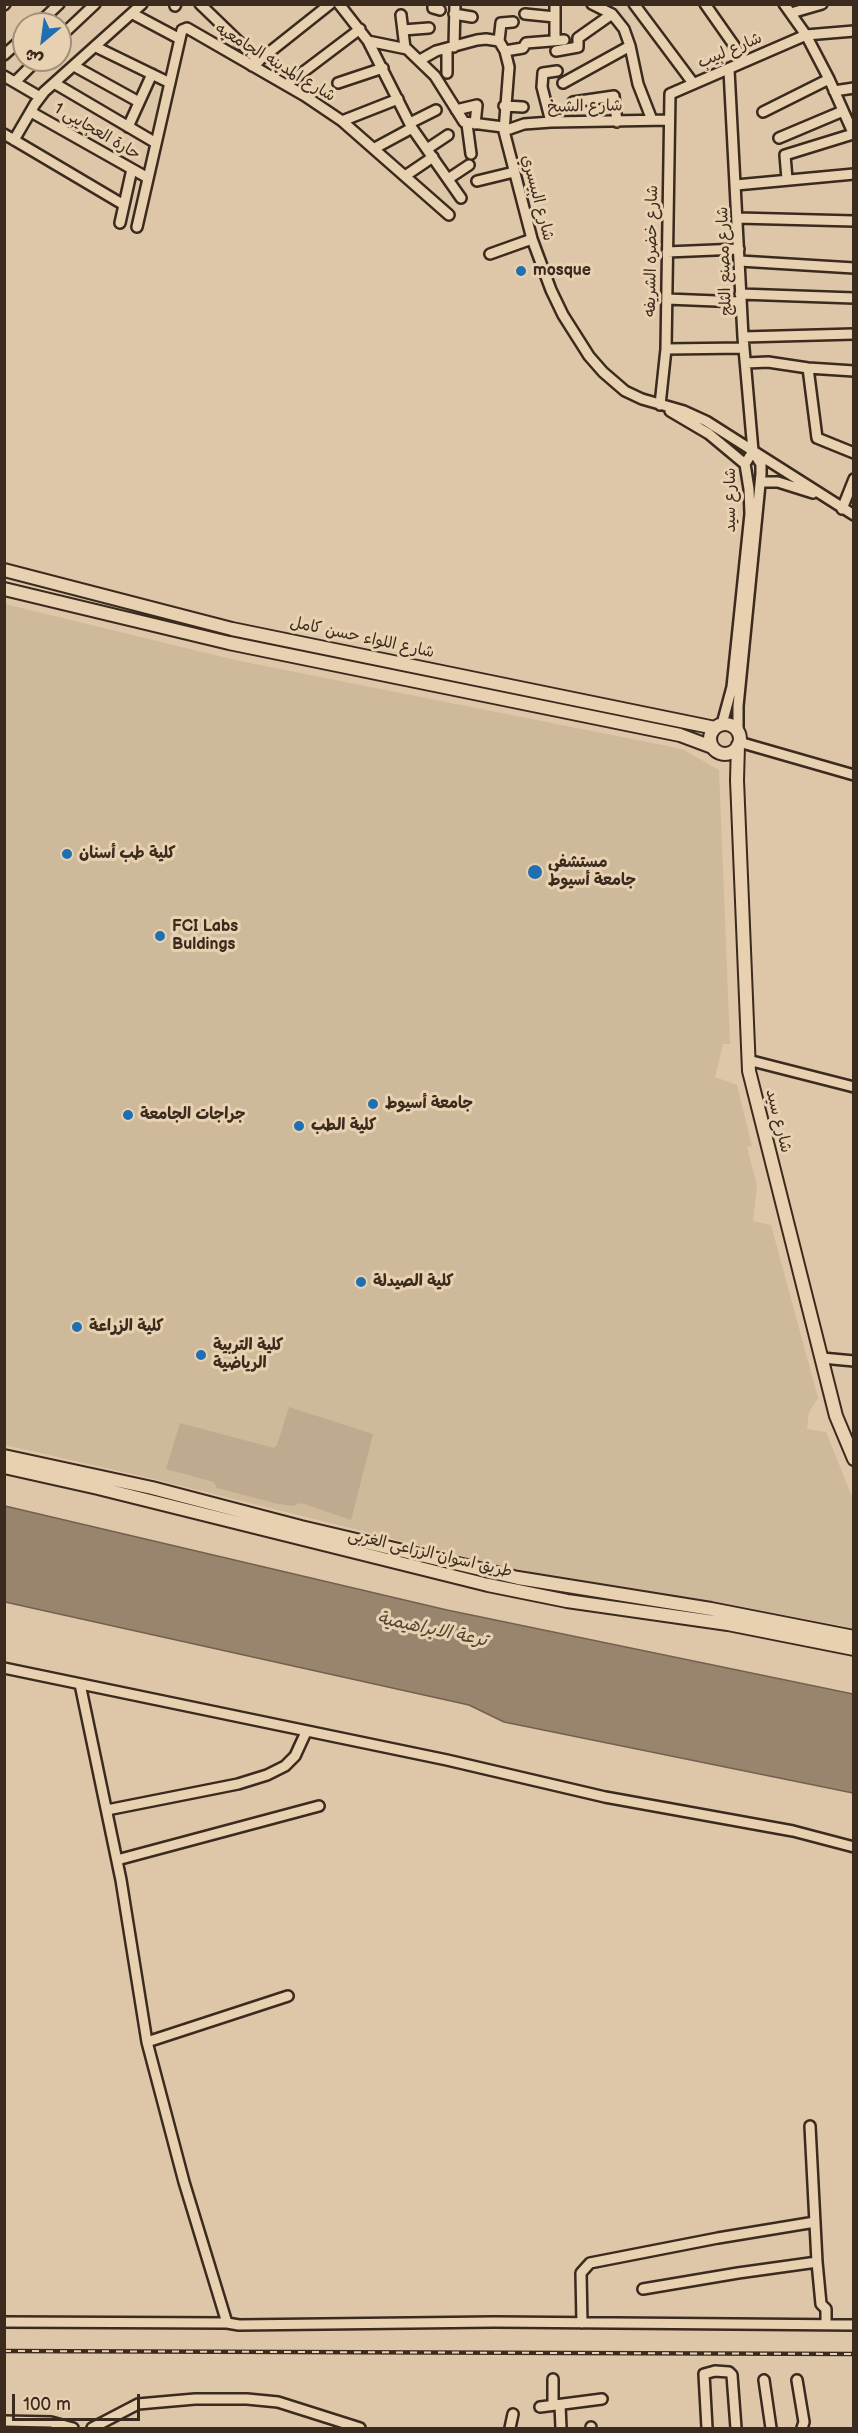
<!DOCTYPE html>
<meta charset="utf-8">
<style>
body{margin:0}
#map{position:relative;width:858px;height:2433px;overflow:hidden;background:#dec7a8;font-family:"Balsamiq Sans","Playpen Sans Arabic",sans-serif}
canvas{display:block}
.frame{position:absolute;inset:0;border:6px solid #3b2a1e;pointer-events:none}
.north{position:absolute;left:12px;top:12px;width:60px;height:60px;box-sizing:border-box;background:#e8d1b1;border:2px solid #a38e76;border-radius:50%;rotate:209deg;font-size:16px;font-weight:700;line-height:24px;text-align:center;color:#3b2a1e}
.north::after{content:'';display:block;margin:auto;width:21px;height:27px;background:#1f6fb2;clip-path:polygon(50% 0,100% 100%,50% 72%,0 100%)}
.scale{position:absolute;left:12px;top:2394px;width:128px;height:27px;box-sizing:border-box;border:3px solid #3b2a1e;border-top:0;padding-left:8px;font-size:18px;line-height:21px;white-space:nowrap;color:#3b2a1e;-webkit-text-stroke:4px #e8d1b1;paint-order:stroke}
</style>
<div id="map">
<canvas width="858" height="2433"></canvas>
<div class="frame"></div>
<div class="north">ش</div>
<div class="scale">100 m</div>
</div>
<script>
const context = document.querySelector('canvas').getContext('2d');
context.lineJoin = 'round';
function fillPath(path, color) { context.fillStyle = color; context.fill(path, 'evenodd'); }
const toPath = rows => new Path2D(rows.map(r => 'M' + r).join(''));
function stroke(path, color, width, dash) { context.strokeStyle = color; context.lineWidth = width; context.lineCap = dash ? 'butt' : 'round'; context.setLineDash(dash || []); context.stroke(path); }
function label(font, color, halo, rows, align = 'center') {
  context.font = font + ' "Balsamiq Sans","Playpen Sans Arabic",sans-serif'; context.lineWidth = 6; context.setLineDash([]); context.textBaseline = 'middle'; context.strokeStyle = halo; context.fillStyle = color; for (const [text, x, y, turn = 0] of rows) {
    context.save(); context.translate(x, y); context.rotate((+turn || 0) * Math.PI / 180); context.textAlign = isNaN(turn) ? turn : align; if (halo) context.strokeText(text, 0, 0); context.fillText(text, 0, 0); context.restore();
  }
}
fillPath(toPath([
 [5,604,235,660,667,746,684,750,719,770,730,1044,723,1044,715,1077,737,1085,752,1146,747,1147,757,1186,753,1221,771,1225,818,1398,809,1412,807,1429,826,1432,853,1499,853,1628,749,1608,522,1571,154,1479,5,1445]
]), '#ceb99b');
fillPath(toPath([
 [289,1407,373,1434,351,1520,301,1503,293,1506,278,1504,217,1488,214,1482,166,1469,180,1423,274,1448,277,1445]
]), '#bfaa8f');
const water = toPath([
 [5,1506,447,1610,853,1694,853,1793,504,1722,469,1705,5,1602,5,1506]
]);
fillPath(water, '#99846e');
stroke(water, '#73604e', 1.5);
const minor = toPath([
 [200,4,259,61],
 [339,4,368,41,412,128,461,198],
 [433,4,433,8,440,10],
 [592,4,612,14,624,29,630,46,638,84,652,120],
 [634,4,693,83],
 [705,4,745,61],
 [784,4,806,35,829,79,854,135],
 [4,5,5,4],
 [175,6,176,4],
 [791,13,822,4],
 [133,14,180,39],
 [454,14,472,17],
 [525,14,555,17],
 [401,15,405,48],
 [38,24,59,4],
 [403,30,429,28],
 [60,37,95,4],
 [555,40,555,4],
 [368,41,407,49,435,76,464,122,503,127],
 [499,41,505,51,509,67,504,131,532,239,551,290,563,315,589,356,603,372,625,391,642,399,684,411,706,421,854,515],
 [499,41,501,23,513,22],
 [96,47,170,83],
 [454,47,455,4],
 [447,49,447,73],
 [505,51,523,48,526,43,564,40],
 [556,51,578,47,578,38,612,14],
 [4,55,24,37],
 [420,60,436,51,477,40,486,39,499,41],
 [74,66,139,102],
 [252,66,330,4],
 [729,70,743,337,753,451],
 [4,76,40,97],
 [15,82,37,60],
 [54,83,156,143],
 [338,83,383,68],
 [563,83,630,46],
 [286,85,360,29],
 [834,91,854,88],
 [573,102,614,96,617,122],
 [504,106,523,107],
 [456,110,477,105,475,124],
 [31,112,148,178],
 [763,112,829,79],
 [342,121,398,99],
 [551,122,542,87,543,73,557,71],
 [410,123,436,110],
 [467,124,471,154],
 [128,127,152,74],
 [504,131,524,124,551,122,669,120],
 [4,134,124,205],
 [779,138,843,111],
 [14,140,35,104,44,92,142,4],
 [375,148,412,128],
 [427,149,448,135],
 [405,176,433,157],
 [448,179,469,165],
 [787,179,785,155,853,134],
 [477,181,514,172],
 [736,185,854,174],
 [738,218,854,221],
 [120,223,132,169],
 [137,227,182,30,187,28,305,96,342,121,449,215],
 [667,252,739,249],
 [490,254,532,239],
 [740,261,854,268],
 [740,294,854,298],
 [667,299,741,302],
 [743,337,854,334],
 [666,349,744,348],
 [746,363,768,362,808,368,854,371],
 [808,368,817,438,854,453],
 [660,405,666,349,670,94,806,35,854,31],
 [670,411,709,434,745,464],
 [761,482,778,482,813,493],
 [842,509,854,479],
 [722,724,732,687,750,514,749,489,745,464,753,451],
 [738,732,738,706,761,474,761,464,754,453],
 [739,742,854,775],
 [748,1060,854,1087],
 [822,1358,854,1361],
 [4,1668,447,1760,605,1797,793,1831,854,1847],
 [80,1684,121,1880,147,2042,184,2182,227,2323,239,2325,494,2322,854,2325],
 [107,1810,238,1784,267,1775,285,1766,295,1756,306,1732],
 [117,1860,319,1806],
 [147,2042,288,1996],
 [810,2126,817,2262,821,2304,826,2309,826,2325],
 [643,2289,738,2273,817,2262],
 [4,2322,227,2323],
 [582,2323,581,2273,590,2263,718,2238,815,2222],
 [553,2379,553,2405],
 [764,2380,771,2428],
 [797,2380,804,2422,802,2428],
 [560,2405,561,2428],
 [540,2407,602,2399],
 [4,2421,51,2422,73,2428],
 [591,2427,591,2428],
 [92,2428,138,2404,195,2399,247,2399,278,2402,360,2428],
 [510,2428,513,2414],
 [707,2428,704,2374,715,2371,729,2372,732,2375,736,2428]
]);
const major = toPath([
 [4,570,232,629,715,728],
 [4,589,229,643,680,735,712,747],
 '710 739a15 15 0 1 1 30 0a15 15 0 1 1-30 0Z',
 [738,745,737,780,749,1071,836,1416,854,1459],
 [4,1456,152,1488,301,1527,518,1578,711,1609,854,1637],
 [4,1467,98,1488,488,1585,567,1601,728,1624,854,1649]
]);
stroke(minor, '#3b2a1e', 14);
stroke(major, '#3b2a1e', 16);
stroke(minor, '#e8d1b1', 9);
stroke(major, '#e8d1b1', 12);
const rail = toPath([
 [4,2351,854,2354]
]);
stroke(rail, '#3b2a1e', 4.5);
stroke(rail, '#e8d1b1', 2, [7]);
for (const [x, y, r, color] of [
 [521,271,6,"#1f6fb2"],
 [67,854,6,"#1f6fb2"],
 [535,872,8,"#1f6fb2"],
 [160,936,6,"#1f6fb2"],
 [373,1104,6,"#1f6fb2"],
 [128,1115,6,"#1f6fb2"],
 [299,1126,6,"#1f6fb2"],
 [361,1282,6,"#1f6fb2"],
 [77,1327,6,"#1f6fb2"],
 [201,1355,6,"#1f6fb2"]
]) { const dot = new Path2D(); dot.arc(x, y, r, 0, 2 * Math.PI); context.fillStyle = color; context.fill(dot); stroke(dot, '#e8d1b1', 2); }
label('16px', '#3b2a1e', '#e8d1b1', [
 ["شارع لبيب",730,51,-23],
 ["شارع المدينه الجامعيه",275,63,31],
 ["شارع الشيخ",585,107,-1],
 ["حارة العجايبى 1",97,132,30],
 ["شارع البيسري",537,198,75],
 ["شارع خضره الشريفه",652,251,-89],
 ["شارع مصنع الثلج",725,261,-92],
 ["شارع سيد",731,500,-90],
 ["شارع اللواء حسن كامل",362,638,12],
 ["شارع سيد",778,1121,76],
 ["طريق اسوان الزراعى الغربى",430,1554,13]
]);
label('bold 16px', '#3b2a1e', '#e8d1b1', [
 ["mosque",533,271],
 ["كلية طب أسنان",79,854],
 ["مستشفی",548,863],
 ["جامعة أسيوط",548,881],
 ["FCI Labs",172,927],
 ["Buldings",172,945],
 ["جامعة أسيوط",385,1104],
 ["جراجات الجامعة",140,1115],
 ["كلية الطب",311,1126],
 ["كلية الصيدلة",373,1282],
 ["كلية الزراعة",89,1327],
 ["كلية التربية",213,1346],
 ["الرياضية",213,1364]
], 'left');
label('italic 18px', '#524032', '#e8d1b1', [
 ["ترعة الابراهيمية",432,1630,12]
]);
</script>
